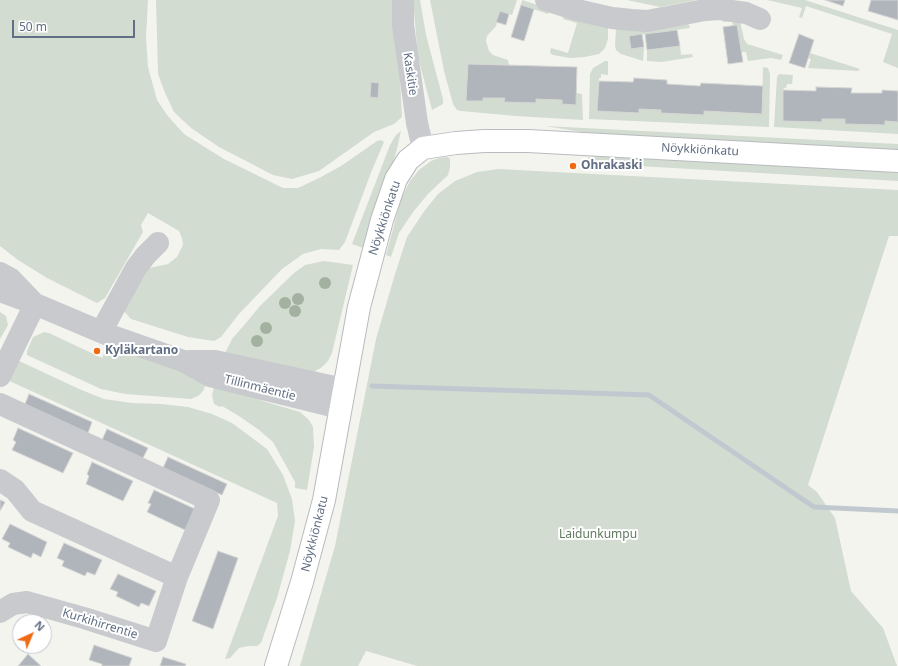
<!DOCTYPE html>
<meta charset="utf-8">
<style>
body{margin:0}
#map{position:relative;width:898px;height:666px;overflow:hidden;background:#f4f4ef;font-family:"Noto Sans",sans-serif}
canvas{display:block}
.north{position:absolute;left:12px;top:614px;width:40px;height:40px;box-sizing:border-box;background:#fff;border:1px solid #c0c5cd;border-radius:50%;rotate:44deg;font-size:11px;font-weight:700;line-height:16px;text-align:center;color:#616e83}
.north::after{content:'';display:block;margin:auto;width:14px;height:18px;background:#ef6a14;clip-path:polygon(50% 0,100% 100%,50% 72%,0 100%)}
.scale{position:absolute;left:12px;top:20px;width:123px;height:18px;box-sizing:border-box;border:2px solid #616e83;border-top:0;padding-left:5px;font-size:12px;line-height:14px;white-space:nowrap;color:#616e83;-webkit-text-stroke:3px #fff;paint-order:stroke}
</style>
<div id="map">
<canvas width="898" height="666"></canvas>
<div class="north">N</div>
<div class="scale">50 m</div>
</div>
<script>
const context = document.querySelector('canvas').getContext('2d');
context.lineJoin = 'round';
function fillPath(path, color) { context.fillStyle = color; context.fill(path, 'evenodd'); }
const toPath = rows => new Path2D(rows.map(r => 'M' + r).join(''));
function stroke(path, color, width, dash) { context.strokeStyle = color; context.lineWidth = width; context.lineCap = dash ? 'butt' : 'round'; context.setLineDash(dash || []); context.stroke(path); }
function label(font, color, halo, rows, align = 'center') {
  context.font = font + ' "Noto Sans",sans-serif'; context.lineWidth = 4; context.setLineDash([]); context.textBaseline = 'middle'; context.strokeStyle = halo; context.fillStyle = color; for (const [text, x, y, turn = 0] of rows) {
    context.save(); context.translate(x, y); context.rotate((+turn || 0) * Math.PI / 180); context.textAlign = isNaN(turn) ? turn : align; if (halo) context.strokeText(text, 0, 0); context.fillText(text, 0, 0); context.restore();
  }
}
fillPath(toPath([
 [0,0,148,0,146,38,148,67,157,100,167,115,184,134,224,159,283,188,298,188,321,177,341,166,377,141,381,140,384,142,372,170,345,242,339,250,321,249,303,254,282,269,239,314,221,337,214,341,188,337,131,319,122,309,149,268,168,264,177,257,183,245,182,238,179,231,148,213,141,225,143,232,105,298,97,303,47,278,18,260,0,246],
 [156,0,396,0,402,117,394,124,374,132,319,171,292,179,273,175,219,147,191,128,174,112,165,93,158,74],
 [413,0,420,0,426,35,443,99,443,104,432,110,418,57],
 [430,0,517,0,512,15,500,11,496,26,487,36,486,41,489,51,493,55,508,60,509,65,468,64,467,100,483,101,483,98,505,98,505,102,536,103,536,99,562,100,563,104,576,105,576,93,582,94,583,120,516,116,461,111,457,110,453,104,444,71],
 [522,0,550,9,548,14,521,5],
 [627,0,697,0,660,7],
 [767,0,805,0,898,30,898,68,883,62,892,34,806,6,802,18,799,17,802,8],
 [566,11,608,23,608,39,605,48,599,54,585,57,570,58,553,55,550,53,551,48,568,53,577,23,563,19],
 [723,19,740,21,744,39,747,44,783,55,781,60,771,58,748,61,746,52,741,52,737,25,733,26,732,21,723,22],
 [685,23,689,25,690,28,629,36,631,49,644,47,643,61,621,54,616,50,615,46,616,28],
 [680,46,681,55,692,54,693,57,662,62,647,61,647,50],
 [810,53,860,69,858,71,808,68,811,59,808,58],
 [605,61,608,61,608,75,601,74,601,78,599,78,597,111,639,109,661,110,661,113,704,115,704,111,762,114,763,67,768,68,770,74,769,127,589,119,590,74,593,68],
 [779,74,793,75,792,84,787,84,786,88,784,88,783,90,783,121,822,122,822,119,845,119,845,124,885,125,885,121,898,122,898,134,774,127,777,77],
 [545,126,898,144,898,151,600,135],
 [401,131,395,157,363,248,352,244,390,145,396,135],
 [611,153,898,169,898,181,586,163,586,158],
 [448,157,450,159,450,168,448,175,428,194,413,212,399,233,391,257,386,255,401,199,410,181,419,170,431,161,439,158],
 [498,169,898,190,898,236,889,236,808,485,817,492,835,518,851,591,883,628,897,666,417,666,366,651,358,666,300,666,335,546,376,339,395,274,407,237,425,210,438,194,455,181,477,172],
 [324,261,353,265,332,353,328,361,322,367,314,372,224,355,232,339,245,324,260,306,294,273,305,265],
 [0,312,6,316,8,325,0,339],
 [44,332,49,333,102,358,105,351,145,357,208,380,203,391,198,396,191,399,125,394,101,389,27,355,27,351,33,337],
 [15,359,79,389,104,399,132,403,161,404,188,407,212,414,232,423,267,449,283,475,292,499,295,521,290,551,277,598,261,643,257,646,248,646,239,648,230,658,225,659,278,516,277,503,5,379],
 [215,383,266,402,300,412,309,420,313,427,314,447,307,490,295,488,295,482,273,442,259,430,239,416,222,406,220,407,214,404,212,395]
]), '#d3dcd0');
stroke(toPath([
 [372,386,649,395,814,507,898,511]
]), '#c1c9d0', 5);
const building = toPath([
 [825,0,845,0,843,6,825,0],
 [871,0,898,0,898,20,868,11,871,0],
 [521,5,534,9,524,41,511,37,521,5],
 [500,11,509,14,506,25,496,22,500,11],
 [737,25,743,62,728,64,723,27,737,25],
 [677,30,680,46,647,50,645,34,677,30],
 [642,34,644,47,631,49,629,36,642,34],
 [799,34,814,40,805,68,789,63,799,34],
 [468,64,577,67,576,105,562,104,562,100,536,99,536,103,504,102,505,98,483,98,483,101,466,101,468,64],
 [634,78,667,80,667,84,700,86,701,83,763,86,762,114,704,111,704,115,661,113,661,110,639,109,639,113,597,111,599,81,633,82,634,78],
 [371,82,379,83,378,98,370,97,371,82],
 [816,87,852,88,851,93,882,93,882,90,898,91,898,122,885,121,885,125,845,124,845,119,822,119,822,122,783,121,783,90,816,91,816,87],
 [29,394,92,422,88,433,25,404,29,394],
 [18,428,73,453,63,473,12,450,16,442,13,440,18,428],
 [107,429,148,448,143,458,102,440,107,429],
 [168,457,227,484,222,495,163,468,168,457],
 [92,462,133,481,123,501,86,484,89,476,87,474,92,462],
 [154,490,195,509,185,530,147,512,151,504,148,503,154,490],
 [0,500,5,502,0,511,0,500],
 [10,524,47,542,41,557,33,553,31,558,8,547,10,543,2,539,10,524],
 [64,543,102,560,95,575,87,572,85,576,62,566,64,561,57,558,64,543],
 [218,551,238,558,213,629,192,621,218,551],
 [118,574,156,591,149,606,141,603,139,607,116,596,118,592,110,589,118,574],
 [94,645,132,658,129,666,102,666,102,664,89,660,94,645],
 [28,654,41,666,18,666,28,654],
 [163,657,186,664,185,666,160,666,163,657]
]);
fillPath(building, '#b0b5bc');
stroke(building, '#d5d5d3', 1);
const major = toPath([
 [276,666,302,582,324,500,359,307,382,220,396,179,408,160,423,148,456,143,484,141,528,141,898,161]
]);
stroke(major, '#b8bbbf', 24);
stroke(toPath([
 [403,0,403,25,417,123,423,148],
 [546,0,577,10,612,18,632,20,647,21,705,10,719,9,746,13,760,19],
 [0,273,11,279,33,302],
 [0,291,35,304,106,334,183,361,210,376,340,408],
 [101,332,136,268,146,255,158,243],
 [190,361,215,361,344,389],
 [0,376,35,304],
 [0,404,209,500,177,577,156,641,84,618,27,602,13,604,0,612],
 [0,480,15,490,32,511,177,577]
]), '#c8cace', 22);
stroke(major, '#fff', 22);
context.fillStyle = '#a3b1a0';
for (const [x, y] of [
 [325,283],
 [298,299],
 [285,303],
 [295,311],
 [266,328],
 [257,341]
]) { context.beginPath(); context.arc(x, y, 6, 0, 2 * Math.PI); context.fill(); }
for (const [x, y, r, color] of [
 [573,166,4,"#ef6a14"],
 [97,351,4,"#ef6a14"]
]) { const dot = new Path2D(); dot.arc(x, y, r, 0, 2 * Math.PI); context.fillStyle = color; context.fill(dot); stroke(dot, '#fff', 1.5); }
label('12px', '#616e83', '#fff', [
 ["Kaskitie",410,74,82],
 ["Nöykkiönkatu",700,150,3],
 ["Nöykkiönkatu",385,218,-72],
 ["Tillinmäentie",260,388,14],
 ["Nöykkiönkatu",315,534,-76],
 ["Kurkihirrentie",100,624,17]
]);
label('bold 12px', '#616e83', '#fff', [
 ["Ohrakaski",581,166],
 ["Kyläkartano",105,351]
], 'left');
label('12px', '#617a60', '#fff', [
 ["Laidunkumpu",598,535]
]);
</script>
